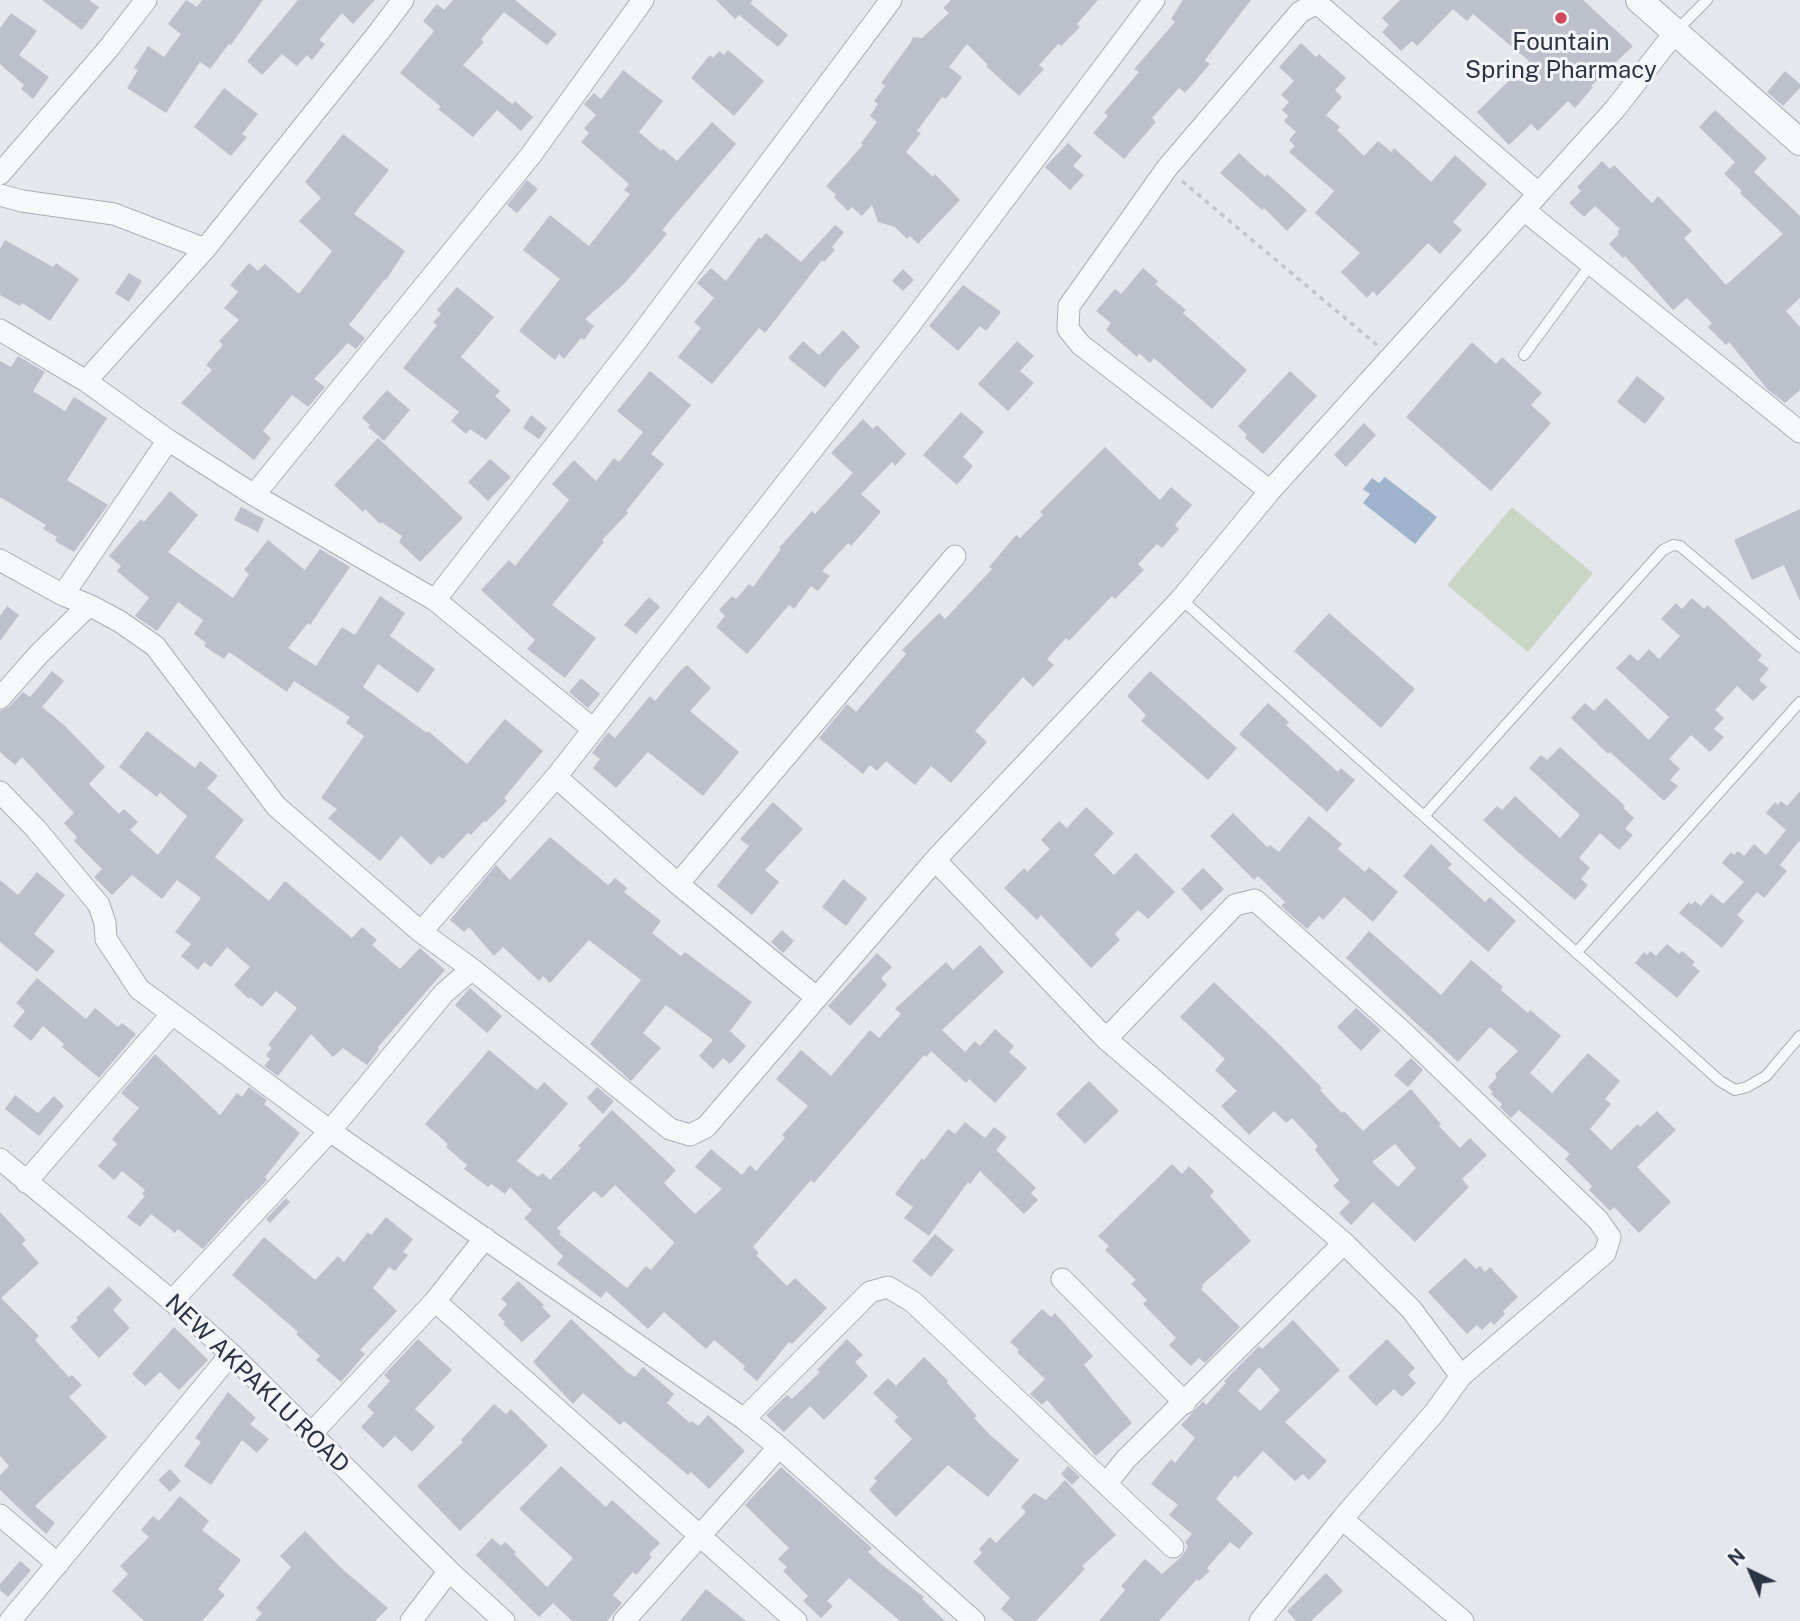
<!DOCTYPE html>
<style>
body{margin:0}
#map{position:relative;width:1800px;height:1621px;overflow:hidden;background:#e4e7ec;font-family:"Public Sans",sans-serif}
canvas{display:block}
.north{position:absolute;left:1716px;top:1537px;width:70px;height:70px;-webkit-text-stroke:5px #f4f6f9;paint-order:stroke;rotate:316deg;font-size:19px;font-weight:700;line-height:28px;text-align:center;color:#2b3445}
.north::after{content:'';display:block;margin:auto;width:24px;height:32px;background:#2b3445;clip-path:polygon(50% 0,100% 100%,50% 72%,0 100%)}
</style>
<div id="map">
<canvas width="1800" height="1621"></canvas>
<div class="north">N</div>
</div>
<script>
const context = document.querySelector('canvas').getContext('2d');
context.lineJoin = 'round';
function fillPath(path, color) { context.fillStyle = color; context.fill(path, 'evenodd'); }
const toPath = rows => new Path2D(rows.map(r => 'M' + r).join(''));
function stroke(path, color, width, dash) { context.strokeStyle = color; context.lineWidth = width; context.lineCap = dash ? 'butt' : 'round'; context.setLineDash(dash || []); context.stroke(path); }
function label(font, color, halo, rows, align = 'center') {
  context.font = font + ' "Public Sans",sans-serif'; context.lineWidth = 6; context.setLineDash([]); context.textBaseline = 'middle'; context.strokeStyle = halo; context.fillStyle = color; for (const [text, x, y, turn = 0] of rows) {
    context.save(); context.translate(x, y); context.rotate((+turn || 0) * Math.PI / 180); context.textAlign = isNaN(turn) ? turn : align; if (halo) context.strokeText(text, 0, 0); context.fillText(text, 0, 0); context.restore();
  }
}
fillPath(toPath([
 [1512,507,1593,573,1528,652,1447,585]
]), '#c9d6c5');
fillPath(toPath([
 [1385,477,1437,517,1415,544,1363,503,1370,494,1363,489,1372,478,1379,483]
]), '#9fb4cc');
fillPath(toPath([
 [42,0,89,0,99,7,82,30],
 [186,0,197,7,202,0,263,0,231,45,229,44,210,69,200,62,166,113,127,88,138,70,134,68,148,46,164,57,181,34,168,24],
 [298,0,375,0,353,24,342,13,319,40,325,44,312,60,307,55,297,66,282,54,262,75,247,61],
 [453,0,515,0,557,34,547,45,504,12,481,39,484,42,463,65,512,104,515,101,533,117,521,131,497,110,473,137,438,109,441,107,400,73,434,31,423,21,437,4,444,10],
 [716,0,753,0,750,3,788,35,778,47,739,15,735,19],
 [951,0,1098,0,1077,24,1080,27,1061,46,1058,44,1039,65,1044,69,1019,96,986,66,988,65,967,44,949,67,962,77,946,99,942,97,917,131,921,133,906,152,933,177,935,174,960,200,918,244,910,236,907,239,895,227,878,222,872,205,862,216,852,207,848,211,834,197,836,195,826,186,863,145,861,143,877,122,870,116,878,104,874,101,885,86,881,83,911,42,913,37,922,38,949,13,943,8],
 [1183,0,1251,0,1205,60,1210,64,1185,93,1179,88,1152,118,1156,122,1124,159,1093,133,1108,116,1104,113,1139,72,1134,69,1175,22,1171,19],
 [1400,0,1583,0,1633,46,1591,86,1593,87,1575,108,1568,101,1538,131,1531,124,1509,145,1477,112,1529,61,1473,14,1467,21,1453,9,1417,46,1412,41,1401,51,1382,32,1389,25,1382,18],
 [11,13,37,31,19,55,49,77,33,99,21,89,24,85,0,64,0,28],
 [1301,43,1316,57,1319,54,1346,78,1335,90,1342,97,1326,115,1340,127,1337,130,1364,156,1378,141,1391,152,1394,148,1431,182,1455,155,1487,184,1453,222,1462,230,1440,254,1428,243,1377,296,1373,291,1367,298,1341,272,1360,253,1315,213,1334,191,1289,152,1295,146,1289,140,1296,132,1284,121,1288,116,1282,110,1289,102,1281,95,1294,81,1279,67],
 [728,50,764,81,734,116,691,78,710,55,713,58,719,51,724,55],
 [623,70,663,101,639,132,661,151,663,149,677,161,712,122,736,144,662,230,667,234,625,283,585,319,594,326,584,340,581,338,564,359,559,354,555,360,519,331,560,279,523,250,550,215,589,246,630,194,624,190,629,184,581,142,589,133,584,128,596,115,584,104,594,93,601,99],
 [1785,71,1800,84,1800,88,1783,106,1767,92],
 [224,88,258,114,242,134,247,137,231,156,194,127],
 [1715,110,1767,158,1754,172,1800,216,1800,298,1786,311,1800,327,1800,390,1785,403,1768,390,1729,342,1726,345,1708,327,1712,323,1687,298,1673,310,1625,256,1623,258,1609,244,1619,234,1617,232,1620,229,1595,206,1584,217,1569,203,1581,191,1577,187,1602,161,1610,169,1614,165,1652,203,1658,196,1692,231,1684,238,1726,285,1783,234,1740,193,1742,191,1724,174,1735,162,1699,127],
 [343,134,389,170,354,214,405,251,386,280,385,279,349,325,365,338,356,349,348,343,314,379,325,387,308,407,292,395,263,431,271,438,254,460,181,403,212,370,206,365,223,345,219,341,239,320,224,308,238,292,230,285,249,263,258,271,265,264,299,294,332,251,299,221,321,198,305,182],
 [1068,143,1082,156,1073,166,1084,175,1070,190,1045,167],
 [1239,153,1265,177,1267,174,1307,210,1287,231,1264,208,1262,210,1220,173],
 [527,180,538,189,517,213,507,205],
 [835,225,844,232,832,247,835,250,824,262,822,260,765,333,759,328,712,384,678,357,701,328,694,322,714,298,697,283,711,268,726,281,759,237,761,239,766,233,801,262],
 [5,240,53,267,56,263,79,279,50,321,22,303,20,306,0,295,0,249],
 [1143,268,1158,281,1155,284,1186,310,1183,313,1247,370,1212,409,1154,358,1150,363,1139,353,1137,357,1106,330,1111,323,1096,311,1115,289,1121,294],
 [903,269,914,280,903,291,892,281],
 [129,273,142,281,129,302,115,293],
 [963,285,1001,312,986,331,980,326,958,351,929,326],
 [457,287,494,317,461,357,500,391,495,396,511,410,486,440,470,429,466,434,451,421,459,412,403,368,437,325,433,322,441,314,437,310],
 [843,330,860,347,838,371,825,388,788,358,803,341,819,355],
 [1017,341,1034,356,1020,371,1034,383,1008,411,978,384],
 [1472,342,1496,364,1502,357,1542,393,1531,405,1551,423,1491,491,1406,417],
 [18,356,45,372,33,391,65,411,74,397,107,418,67,480,108,505,74,552,55,541,57,537,43,529,46,525,0,497,0,361,11,367],
 [650,371,691,405,651,454,664,464,626,511,628,513,602,540,604,542,552,605,596,638,565,678,527,649,535,640,481,590,509,560,515,566,569,500,552,484,574,460,596,481,614,458,619,462,643,432,617,411],
 [1290,371,1317,396,1263,454,1245,438,1247,435,1238,426],
 [1637,376,1665,398,1645,424,1617,402],
 [387,390,410,410,384,441,368,427,370,425,362,418],
 [961,412,984,432,963,457,973,466,957,485,923,455],
 [531,415,547,428,539,439,523,428],
 [863,419,873,429,877,425,906,454,895,466,892,462,861,494,881,512,851,546,848,543,822,571,830,576,818,591,811,586,794,609,789,605,747,654,716,627,725,616,719,610,732,596,736,599,749,584,753,587,781,549,779,548,812,511,815,514,853,473,831,453],
 [1364,423,1376,435,1346,467,1334,455],
 [378,438,463,518,420,562,399,542,402,536,381,522,380,524,365,509,363,512,334,485],
 [1105,447,1160,500,1171,487,1192,505,1175,525,1179,529,1162,548,1157,544,1138,564,1144,570,1115,599,1112,596,1069,641,1066,638,1047,659,1054,665,1033,687,1023,677,975,731,987,742,951,783,931,766,915,785,886,761,877,771,870,765,863,774,819,738,847,704,856,712,906,654,902,650,939,613,945,619,992,569,989,567,1016,535,1020,538,1043,515,1040,512],
 [490,459,511,477,488,501,468,482],
 [170,491,198,515,168,552,233,598,249,574,244,570,268,540,305,570,320,549,350,567,310,625,308,623,288,648,316,666,342,627,355,635,380,596,405,613,390,636,435,669,418,693,378,664,363,687,427,733,428,731,467,764,505,719,543,751,504,798,507,801,486,822,484,821,471,835,468,833,443,859,439,856,431,865,401,836,380,861,328,818,337,809,321,798,364,736,346,723,350,717,294,681,287,692,229,652,224,659,204,646,206,643,194,634,203,620,178,602,157,631,135,616,149,598,117,571,121,566,109,556,141,519,144,522],
 [241,507,264,519,258,532,234,520],
 [1800,509,1800,601,1784,565,1752,580,1734,540],
 [649,597,660,607,636,634,624,625],
 [1692,598,1704,609,1707,605,1762,655,1758,660,1769,669,1759,680,1767,687,1753,701,1737,686,1715,710,1724,718,1714,729,1724,737,1710,752,1691,735,1669,759,1680,769,1670,780,1678,786,1664,801,1610,752,1608,754,1571,718,1585,703,1594,711,1606,698,1649,740,1669,717,1616,668,1630,654,1638,661,1649,649,1659,659,1680,636,1661,619,1676,603,1682,609],
 [7,606,19,615,0,641,0,616],
 [1329,613,1415,689,1381,728,1294,651],
 [687,665,711,688,690,711,739,752,703,796,648,752,616,788,593,768,600,759,592,753,608,732,615,738,650,696,655,701,680,671],
 [52,671,64,681,42,707,64,725,105,767,89,784,119,814,124,809,138,822,130,830,158,855,187,816,160,792,157,797,119,767,147,731,195,768,200,761,218,776,207,788,244,820,215,857,269,901,285,881,352,938,362,927,377,940,372,945,400,969,420,948,445,970,378,1047,379,1049,367,1065,343,1048,333,1057,311,1034,278,1076,264,1066,270,1059,266,1055,272,1048,268,1045,297,1008,276,991,262,1007,250,997,249,999,234,985,250,967,227,947,211,967,204,962,198,970,181,956,191,944,175,932,201,898,177,880,162,899,132,875,112,895,94,877,102,869,74,841,77,837,64,823,74,813,22,757,15,765,0,752,0,711,9,707,23,692,30,697],
 [1150,671,1237,748,1208,780,1141,721,1146,715,1127,696],
 [581,678,600,694,588,708,569,692],
 [1268,703,1289,722,1286,725,1338,772,1341,768,1355,780,1327,812,1239,734],
 [1560,747,1625,806,1623,808,1634,818,1625,829,1633,835,1619,850,1600,833,1579,858,1590,868,1581,879,1588,885,1575,900,1519,853,1483,820,1497,806,1502,810,1515,796,1560,838,1562,836,1580,815,1529,768,1541,755,1547,760],
 [1800,791,1800,842,1799,841,1780,865,1787,871,1764,898,1757,892,1737,915,1744,921,1722,948,1679,913,1689,902,1691,905,1695,901,1701,906,1711,894,1723,904,1744,882,1722,863,1731,852,1734,855,1738,851,1744,856,1754,844,1766,855,1786,830,1766,813,1775,802,1778,805,1781,801,1787,806],
 [773,802,803,829,765,870,779,882,752,915,717,886,749,846,740,839],
 [1086,807,1114,833,1094,855,1114,875,1136,853,1175,892,1148,919,1138,910,1115,934,1120,940,1091,968,1041,915,1037,920,1004,888,1024,868,1027,872,1050,849,1041,840,1059,821,1067,828],
 [1233,813,1267,847,1270,845,1279,852,1309,816,1342,844,1338,849,1365,872,1369,867,1398,892,1373,922,1344,897,1323,920,1319,916,1307,929,1281,906,1285,902,1258,876,1254,880,1210,836],
 [550,837,608,885,615,878,627,888,624,892,661,921,652,933,681,956,685,952,752,1002,730,1031,746,1046,730,1064,723,1058,713,1069,699,1056,713,1040,666,1005,643,1033,661,1048,631,1081,590,1044,641,980,589,940,550,983,543,976,539,981,503,947,494,956,469,927,464,932,450,920,496,865,510,880],
 [1431,844,1452,864,1448,868,1485,902,1490,897,1516,921,1488,952,1403,876],
 [1203,868,1224,889,1201,911,1181,889],
 [37,872,65,895,34,934,55,951,37,972,0,942,0,880,18,895],
 [843,879,867,898,846,926,822,907],
 [782,930,794,941,783,953,771,942],
 [1369,931,1441,995,1471,960,1503,987,1501,990,1528,1013,1530,1010,1561,1036,1530,1073,1552,1093,1588,1053,1620,1081,1605,1099,1611,1104,1590,1129,1611,1150,1638,1124,1640,1127,1657,1111,1676,1130,1637,1167,1671,1202,1639,1233,1614,1207,1610,1211,1589,1190,1592,1186,1565,1159,1570,1154,1519,1110,1511,1118,1500,1107,1502,1104,1491,1094,1493,1092,1488,1087,1497,1077,1495,1074,1518,1051,1490,1027,1458,1062,1346,958],
 [1667,944,1679,954,1682,951,1695,962,1692,965,1700,971,1677,998,1635,963,1644,952,1647,955,1650,951,1656,956],
 [980,945,1004,972,942,1030,965,1052,975,1041,980,1046,995,1029,1014,1046,1009,1052,1027,1068,995,1103,969,1079,966,1083,931,1051,926,1057,924,1055,814,1183,811,1180,753,1247,759,1253,756,1255,787,1286,795,1278,827,1308,792,1344,789,1342,757,1381,743,1369,745,1366,714,1340,706,1349,664,1312,648,1329,606,1291,601,1298,557,1264,563,1256,524,1218,532,1210,510,1187,505,1194,491,1184,488,1187,464,1169,467,1165,446,1147,448,1144,425,1124,489,1050,537,1090,544,1082,568,1104,517,1161,538,1177,543,1173,550,1180,581,1148,578,1146,612,1110,676,1170,664,1183,695,1214,722,1189,695,1167,711,1149,742,1175,750,1165,756,1171,785,1138,782,1135,808,1106,776,1079,801,1050,831,1076,870,1030,879,1038,901,1014,895,1009,946,962,953,970],
 [615,1185,673,1241,674,1243,651,1270,646,1266,627,1288,559,1234,561,1232,557,1228,594,1191,602,1198],
 [877,953,892,967,881,978,887,985,850,1026,828,1006],
 [37,978,86,1019,95,1008,118,1027,122,1023,136,1034,99,1078,62,1047,64,1044,43,1026,31,1041,13,1026,25,1011,16,1003],
 [1214,982,1282,1047,1322,1088,1320,1090,1342,1113,1344,1111,1363,1131,1411,1089,1441,1124,1439,1126,1460,1148,1470,1138,1487,1155,1462,1179,1469,1187,1415,1242,1373,1202,1351,1225,1339,1213,1350,1202,1333,1186,1339,1180,1315,1150,1318,1146,1292,1118,1286,1123,1274,1111,1249,1135,1221,1106,1237,1091,1215,1070,1225,1059,1180,1017],
 [1395,1144,1416,1168,1398,1187,1372,1162],
 [470,988,502,1016,487,1033,455,1005],
 [1356,1008,1381,1030,1361,1051,1337,1027],
 [155,1054,220,1115,237,1093,242,1097,249,1087,267,1100,264,1104,300,1133,265,1177,267,1180,248,1200,247,1199,203,1249,178,1229,175,1233,151,1214,140,1227,127,1217,145,1196,142,1194,145,1190,122,1171,114,1180,98,1166,117,1144,112,1139,139,1108,121,1093],
 [1411,1058,1423,1070,1408,1087,1394,1075],
 [1089,1081,1119,1111,1085,1144,1056,1114],
 [597,1087,614,1101,603,1114,587,1098],
 [15,1095,38,1113,54,1096,64,1106,39,1136,5,1109],
 [965,1122,985,1138,994,1127,1007,1137,996,1150,1036,1188,1031,1193,1038,1200,1024,1214,980,1171,970,1184,968,1182,929,1236,904,1218,913,1207,895,1194,922,1158,924,1160,948,1129,955,1134],
 [1172,1164,1182,1174,1189,1166,1214,1191,1210,1196,1251,1241,1202,1285,1203,1287,1201,1289,1240,1327,1205,1363,1199,1358,1191,1366,1169,1345,1176,1338,1143,1304,1147,1300,1131,1284,1136,1280,1105,1250,1109,1246,1098,1236],
 [286,1198,290,1202,270,1223,266,1219],
 [0,1212,26,1240,22,1244,39,1263,1,1298,39,1336,35,1340,69,1377,72,1375,82,1385,69,1397,107,1437,35,1506,55,1523,46,1534,0,1490,0,1475,9,1466,0,1456],
 [386,1217,413,1239,403,1252,408,1255,395,1271,389,1267,373,1288,397,1311,360,1350,365,1354,341,1382,316,1360,320,1356,296,1334,298,1332,232,1275,264,1237,315,1280,338,1256,344,1262,368,1232,371,1235],
 [935,1234,954,1250,931,1277,912,1261],
 [1465,1258,1476,1269,1480,1266,1485,1272,1490,1267,1518,1297,1503,1311,1505,1314,1494,1325,1491,1321,1482,1330,1477,1325,1467,1334,1428,1292],
 [518,1281,544,1305,542,1307,551,1316,522,1342,503,1324,505,1322,498,1315,507,1304,501,1299],
 [109,1286,122,1300,113,1310,130,1328,99,1358,70,1327,78,1320,76,1318],
 [1042,1309,1051,1317,1055,1313,1093,1356,1084,1365,1132,1423,1096,1456,1047,1400,1042,1405,1030,1394,1045,1379,1017,1352,1019,1350,1010,1342],
 [571,1319,627,1372,635,1377,643,1367,674,1394,667,1403,690,1423,692,1421,698,1426,708,1415,745,1451,709,1489,691,1472,688,1475,624,1421,620,1425,583,1393,573,1404,533,1362],
 [1293,1320,1340,1370,1285,1422,1327,1461,1309,1480,1303,1474,1295,1481,1263,1451,1238,1478,1235,1475,1216,1499,1253,1533,1239,1549,1230,1542,1207,1568,1210,1571,1199,1581,1197,1579,1159,1621,1099,1621,1125,1590,1121,1586,1145,1559,1162,1574,1182,1556,1188,1547,1185,1542,1192,1534,1169,1515,1178,1505,1151,1484,1171,1459,1175,1463,1195,1438,1181,1425,1203,1401,1206,1405,1226,1383,1224,1381,1259,1346,1262,1349],
 [1259,1367,1280,1390,1260,1411,1238,1391],
 [174,1327,208,1360,179,1390,160,1372,145,1386,132,1374],
 [418,1339,452,1370,415,1409,435,1427,412,1452,395,1436,383,1448,361,1427,374,1413,367,1406,390,1381,384,1375],
 [847,1339,863,1355,855,1362,868,1376,824,1420,810,1406,784,1432,766,1415,787,1395,792,1399,820,1372,817,1370],
 [1387,1339,1415,1368,1408,1375,1416,1383,1402,1397,1394,1389,1376,1406,1348,1377],
 [924,1357,948,1381,947,1383,977,1416,974,1418,989,1434,1019,1460,988,1497,948,1465,896,1517,869,1490,877,1481,874,1478,912,1439,894,1421,898,1417,873,1393,888,1378,896,1386],
 [228,1392,256,1418,250,1424,269,1439,257,1453,242,1440,211,1485,184,1466,201,1442,195,1438],
 [494,1404,506,1414,511,1409,548,1446,460,1531,417,1486,463,1442,461,1440],
 [561,1466,606,1507,612,1500,660,1543,649,1554,652,1557,636,1575,633,1572,613,1595,622,1603,607,1621,572,1621,553,1603,539,1617,476,1555,492,1538,501,1546,505,1542,516,1552,514,1554,547,1587,573,1558,519,1509],
 [1068,1466,1080,1477,1072,1485,1061,1474],
 [781,1467,872,1548,868,1552,881,1564,924,1597,922,1599,945,1621,900,1621,849,1578,827,1601,833,1606,821,1618,803,1601,808,1596,783,1571,787,1567,778,1559,789,1548,745,1505],
 [170,1469,181,1481,170,1492,158,1480],
 [1065,1480,1116,1535,1082,1566,1085,1569,1036,1621,1015,1621,1001,1609,1010,1598,973,1562,982,1553,979,1549,990,1537,996,1543,1026,1512,1021,1507,1034,1493,1046,1500],
 [180,1496,209,1521,202,1530,241,1560,218,1589,225,1595,202,1621,144,1621,112,1591,128,1574,120,1566,149,1537,141,1530,153,1516,159,1521],
 [305,1531,340,1567,388,1608,375,1621,255,1621,262,1613,256,1608,291,1567,280,1556],
 [20,1561,31,1570,8,1597,0,1590,0,1584],
 [1326,1573,1343,1591,1311,1621,1296,1621,1287,1611],
 [706,1589,746,1621,680,1621]
]), '#bbc0ca');
const service = toPath([
 [1676,31,1707,0],
 [1524,355,1591,264],
 [1181,599,1720,1081,1735,1090,1747,1087,1766,1076,1800,1036],
 [1424,816,1663,550,1673,545,1680,546,1800,647],
 [1576,953,1800,702]
]);
const minor = toPath([
 [0,174,108,49,146,0],
 [0,195,22,201,114,214,205,249],
 [1524,210,1800,432],
 [0,330,86,381,168,440,254,495,435,600,593,729],
 [86,381,205,249,379,32,403,0],
 [1270,491,1081,345,1068,329,1069,306,1167,168,1300,12,1317,3,1538,193],
 [254,495,531,155,643,0],
 [0,560,63,595,89,605,119,621,155,646,276,806,421,932,472,969,670,1129,690,1135,706,1127,935,860,1181,599,1270,491,1615,109,1676,31],
 [63,595,168,440],
 [435,600,634,344,891,0],
 [0,698,39,654,89,605],
 [556,777,678,884,816,997],
 [0,792,36,829,99,905,105,923,106,939,139,989,330,1131,744,1419,779,1447,974,1621],
 [935,860,1106,1039,1344,1243,1411,1309,1461,1376],
 [678,884,955,556],
 [421,932,556,777,909,326,1154,0],
 [1106,1039,1235,905,1255,900,1403,1032,1598,1220,1610,1237,1605,1253,1461,1376,1435,1412,1342,1519,1260,1621],
 [0,1159,172,1301,231,1354,449,1571,504,1621],
 [26,1182,172,1014],
 [1062,1279,1185,1403],
 [172,1301,330,1131,444,993,472,969],
 [435,1301,796,1621],
 [744,1419,870,1292,888,1287,913,1302,1173,1547],
 [311,1434,435,1301,485,1238],
 [1106,1484,1126,1459,1344,1243],
 [0,1515,58,1564],
 [1342,1519,1463,1621],
 [10,1621,231,1354],
 [411,1621,449,1571],
 [624,1621,779,1447]
]);
const tertiary = toPath([
 [1639,0,1800,142]
]);
stroke(service, '#a9aeb7', 12);
stroke(minor, '#a9aeb7', 23);
stroke(tertiary, '#a9aeb7', 28);
stroke(toPath([
 [1182,181,1377,345]
]), '#c2c5cb', 3.5, [5, 5]);
stroke(service, '#f7f8fa', 10);
stroke(minor, '#f7f8fa', 21);
stroke(tertiary, '#f7f8fa', 26);
for (const [x, y, r, color] of [
 [1561,18,7,"#d1495b"]
]) { const dot = new Path2D(); dot.arc(x, y, r, 0, 2 * Math.PI); context.fillStyle = color; context.fill(dot); stroke(dot, '#f4f6f9', 2.5); }
label('24px', '#2b3445', '#f4f6f9', [
 ["Fountain",1561,43],
 ["Spring Pharmacy",1561,71]
]);
label('24px', '#2b3445', '#f4f6f9', [
 ["NEW AKPAKLU ROAD",257,1384,44]
]);
</script>
